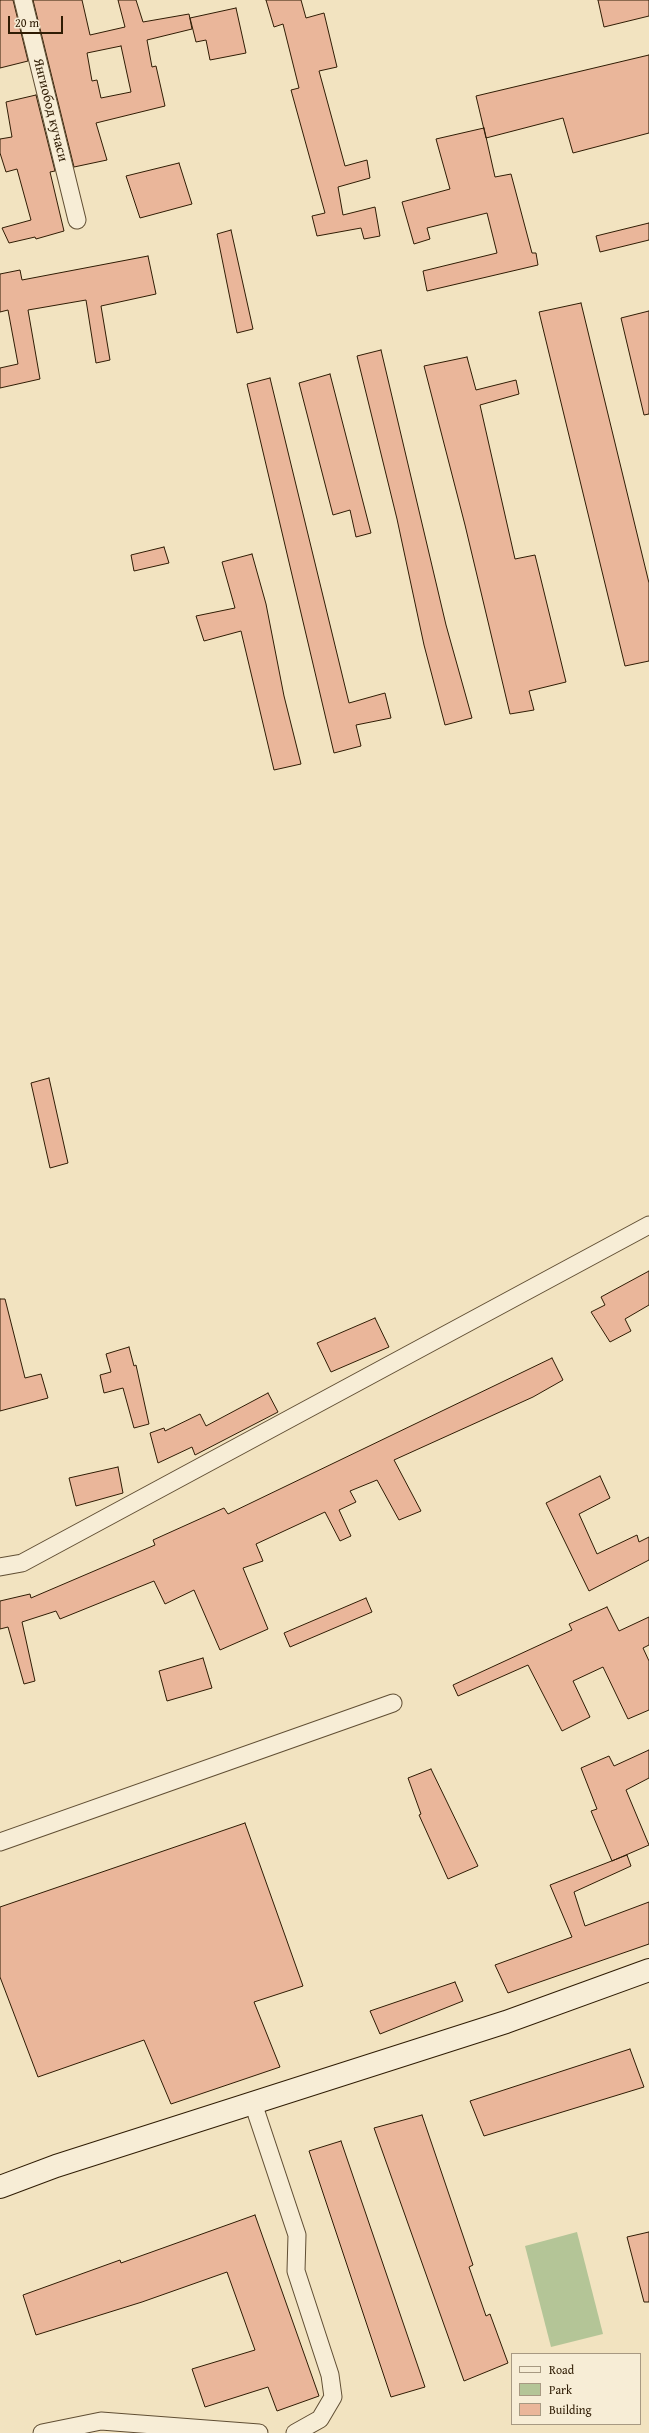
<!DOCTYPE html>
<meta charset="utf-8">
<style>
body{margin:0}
#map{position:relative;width:649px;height:2433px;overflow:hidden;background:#f2e3c0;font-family:"Gentium Book Plus",serif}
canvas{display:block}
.legend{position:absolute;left:511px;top:2353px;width:130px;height:72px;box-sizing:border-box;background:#f7edd6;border:1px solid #a79982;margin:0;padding:5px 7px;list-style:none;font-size:12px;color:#2f1c04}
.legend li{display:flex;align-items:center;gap:8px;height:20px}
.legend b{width:20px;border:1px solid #a79982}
.scale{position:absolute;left:8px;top:16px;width:55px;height:18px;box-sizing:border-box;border:2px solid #2f1c04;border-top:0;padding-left:5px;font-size:12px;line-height:14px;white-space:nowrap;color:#2f1c04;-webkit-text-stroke:3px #f7edd6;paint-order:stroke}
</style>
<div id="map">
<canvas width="649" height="2433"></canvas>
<ul class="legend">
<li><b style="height:5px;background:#f7edd6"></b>Road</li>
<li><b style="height:11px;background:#b4c597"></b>Park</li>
<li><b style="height:11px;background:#eab69a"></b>Building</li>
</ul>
<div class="scale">20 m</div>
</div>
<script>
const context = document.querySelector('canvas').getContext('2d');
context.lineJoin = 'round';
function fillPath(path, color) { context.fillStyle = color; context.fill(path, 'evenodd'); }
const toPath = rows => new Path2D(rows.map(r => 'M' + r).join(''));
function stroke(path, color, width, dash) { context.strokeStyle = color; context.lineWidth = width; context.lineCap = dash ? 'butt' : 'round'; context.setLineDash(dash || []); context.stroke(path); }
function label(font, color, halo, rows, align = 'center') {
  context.font = font + ' "Gentium Book Plus",serif'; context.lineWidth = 3; context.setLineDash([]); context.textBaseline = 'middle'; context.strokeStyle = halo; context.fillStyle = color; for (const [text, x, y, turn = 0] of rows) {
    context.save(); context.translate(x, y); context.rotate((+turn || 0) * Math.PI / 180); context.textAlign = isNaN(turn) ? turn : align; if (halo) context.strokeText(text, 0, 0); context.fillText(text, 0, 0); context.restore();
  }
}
fillPath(toPath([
 [577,2232,603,2334,551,2347,525,2246]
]), '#b4c597');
const building = toPath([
 [0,0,13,0,28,61,0,68,0,0],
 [33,0,82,0,90,35,125,27,118,0,136,0,143,22,189,14,192,29,147,40,152,67,156,66,165,106,96,123,107,160,74,167,33,0],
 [121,46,131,92,101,98,97,80,92,81,87,53,121,46],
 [266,0,301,0,306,18,324,13,337,67,319,71,345,166,367,160,370,178,338,187,343,215,375,207,380,236,364,239,361,228,317,236,312,216,325,213,291,90,299,88,283,24,274,27,266,0],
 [598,0,649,0,649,16,604,27,598,0],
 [236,8,246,53,210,60,206,40,196,42,190,18,236,8],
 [649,55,649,133,573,153,563,118,486,138,476,96,649,55],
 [36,95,55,171,50,172,64,231,36,239,35,237,9,243,2,228,31,220,17,169,6,172,0,153,0,139,12,137,6,102,36,95],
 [484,128,495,177,511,174,532,253,536,253,538,265,427,291,423,271,497,253,487,213,427,228,430,239,414,244,402,202,450,189,436,139,484,128],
 [179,163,192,204,140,218,126,176,179,163],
 [649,223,649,240,600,252,596,236,649,223],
 [231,230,253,329,237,333,217,234,231,230],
 [148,256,156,294,101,306,110,360,96,363,86,300,28,310,40,379,0,388,0,368,18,364,8,310,0,312,0,274,20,270,22,280,148,256],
 [581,303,649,583,649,661,625,666,539,312,581,303],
 [649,311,649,414,644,415,621,318,649,311],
 [381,350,446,625,472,718,445,725,424,645,397,519,357,356,381,350],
 [467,357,476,390,516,380,519,394,480,405,515,559,535,555,566,682,529,691,534,710,510,714,465,525,424,366,467,357],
 [330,374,371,533,356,537,350,510,333,515,299,383,330,374],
 [270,378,349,703,385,693,391,718,356,725,361,746,334,753,247,384,270,378],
 [164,547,169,563,134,571,131,555,164,547],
 [252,554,266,604,284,696,301,764,274,770,241,631,204,641,196,616,235,608,222,562,252,554],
 [49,1078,68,1163,50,1168,31,1083,49,1078],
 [649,1271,649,1305,625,1319,631,1331,610,1342,591,1312,605,1305,601,1297,649,1271],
 [0,1299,5,1299,25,1378,41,1374,48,1398,0,1411,0,1299],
 [375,1318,389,1347,331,1372,317,1343,375,1318],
 [129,1347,134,1366,136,1365,149,1424,134,1428,123,1388,104,1393,100,1375,111,1372,106,1354,129,1347],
 [552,1358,563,1380,533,1397,394,1460,421,1511,399,1520,377,1480,350,1491,356,1502,339,1510,351,1536,340,1541,325,1512,256,1544,263,1561,243,1568,268,1629,220,1650,194,1590,165,1604,154,1581,60,1619,56,1611,22,1622,35,1681,24,1684,8,1627,0,1629,0,1601,30,1594,31,1598,155,1545,153,1540,224,1508,228,1514,552,1358],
 [268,1393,278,1412,195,1455,192,1447,158,1463,150,1433,164,1428,165,1431,200,1414,206,1426,268,1393],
 [118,1467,123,1493,76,1506,69,1478,118,1467],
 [600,1476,610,1498,579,1514,597,1554,637,1535,639,1542,649,1537,649,1560,589,1591,546,1503,600,1476],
 [366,1598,372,1612,290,1647,284,1633,366,1598],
 [607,1607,619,1631,649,1617,649,1645,643,1648,649,1661,649,1710,628,1719,603,1667,573,1681,590,1717,562,1731,528,1665,458,1696,453,1685,572,1630,569,1624,607,1607],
 [203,1658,212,1688,167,1701,159,1671,203,1658],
 [649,1750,649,1778,626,1790,649,1845,612,1861,591,1811,597,1809,581,1768,609,1756,614,1766,649,1750],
 [431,1769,478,1866,448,1879,419,1815,421,1814,408,1778,431,1769],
 [245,1823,303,1986,254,2002,280,2067,171,2104,144,2040,38,2077,0,1977,0,1907,245,1823],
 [627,1855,631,1866,574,1892,585,1926,649,1902,649,1944,508,1993,495,1965,572,1937,550,1885,627,1855],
 [455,1982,463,2001,380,2034,370,2011,455,1982],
 [630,2049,644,2087,484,2136,470,2101,630,2049],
 [422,2115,473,2265,469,2267,486,2316,490,2314,508,2363,464,2381,374,2128,422,2115],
 [341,2141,425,2387,391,2397,309,2151,341,2141],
 [255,2215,319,2396,277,2411,268,2387,205,2407,192,2369,255,2350,227,2272,142,2302,36,2335,23,2295,120,2260,121,2263,255,2215],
 [649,2232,649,2302,644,2302,627,2237,649,2232]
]);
fillPath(building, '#eab69a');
stroke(building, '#2f1c04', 1);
const street = toPath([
 [23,0,77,220],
 [0,1567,22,1563,649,1225],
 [0,1842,393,1703],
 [253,2103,297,2235,296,2271,330,2375,333,2397,320,2419,295,2433],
 [42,2433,101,2421,259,2433]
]);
const secondary = toPath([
 [0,2187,56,2166,506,2022,649,1970]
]);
stroke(street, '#604e33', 19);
stroke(secondary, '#2f1c04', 24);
stroke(street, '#f7edd6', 17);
stroke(secondary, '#f7edd6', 22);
label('14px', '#2f1c04', '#f7edd6', [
 ["Янгиобод кучаси",50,110,76]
]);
</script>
